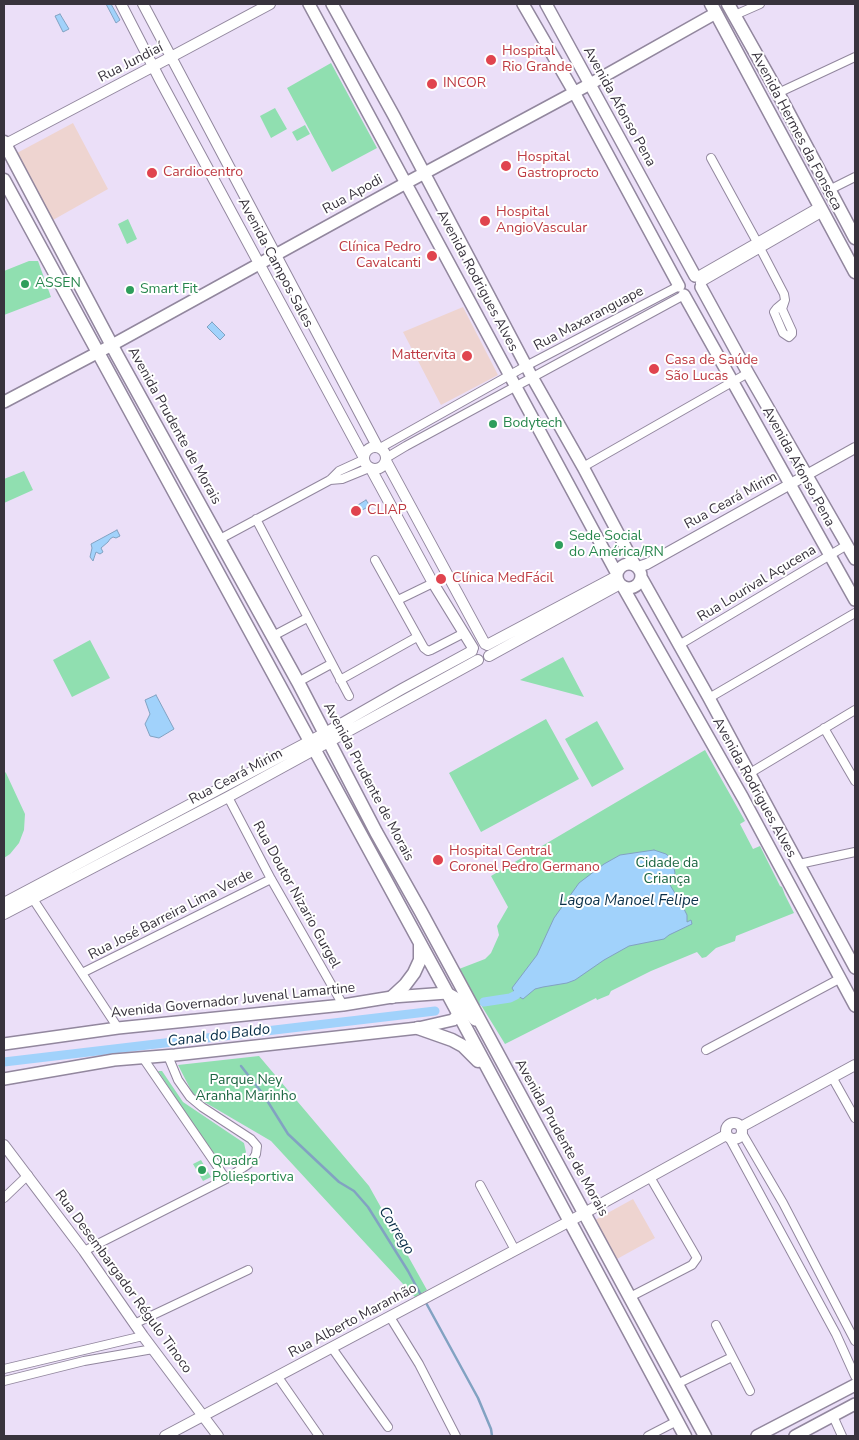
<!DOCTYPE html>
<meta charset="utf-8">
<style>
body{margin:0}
#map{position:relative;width:859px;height:1440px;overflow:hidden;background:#ebdff8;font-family:"Nunito Sans",sans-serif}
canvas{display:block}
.frame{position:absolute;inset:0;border:5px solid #38333d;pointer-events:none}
</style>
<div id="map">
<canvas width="859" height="1440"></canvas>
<div class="frame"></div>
</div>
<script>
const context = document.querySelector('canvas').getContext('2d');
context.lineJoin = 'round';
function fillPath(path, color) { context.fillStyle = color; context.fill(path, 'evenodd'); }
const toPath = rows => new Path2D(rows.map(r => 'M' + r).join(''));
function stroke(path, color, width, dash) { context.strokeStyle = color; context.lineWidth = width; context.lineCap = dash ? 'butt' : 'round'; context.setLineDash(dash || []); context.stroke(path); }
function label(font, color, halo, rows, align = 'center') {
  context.font = font + ' "Nunito Sans",sans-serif'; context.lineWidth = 4; context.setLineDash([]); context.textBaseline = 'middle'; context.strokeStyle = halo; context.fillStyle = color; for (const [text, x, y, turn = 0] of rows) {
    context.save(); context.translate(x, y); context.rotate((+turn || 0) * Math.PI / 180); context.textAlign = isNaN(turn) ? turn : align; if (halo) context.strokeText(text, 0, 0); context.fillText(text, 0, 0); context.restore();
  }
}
fillPath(toPath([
 [73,123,108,189,53,220,17,153],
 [463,307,498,375,441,405,403,332],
 [633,1199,655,1238,617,1259,595,1220]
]), '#eed4d0');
fillPath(toPath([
 [331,63,377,148,332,172,287,88],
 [275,108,287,129,271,138,260,116],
 [305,125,310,134,297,141,292,132],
 [128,219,137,239,127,244,118,224],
 [29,261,38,261,51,297,4,315,4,271],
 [24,471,33,490,4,503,4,479],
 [90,640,110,678,72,697,53,660],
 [563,657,584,697,520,680,552,663],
 [546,719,579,779,481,832,449,773],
 [597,721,624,769,592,787,565,739],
 [705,750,745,821,740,824,753,849,760,846,780,886,782,887,785,895,794,913,736,936,735,941,716,948,706,957,702,958,697,952,651,971,611,991,609,995,597,1000,596,998,505,1044,481,1005,477,1007,467,982,459,969,485,959,491,953,499,935,497,926,508,907,491,876],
 [4,771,6,773,25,814,24,830,19,843,10,854,4,858],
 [259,1056,369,1186,427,1290,415,1297,271,1141,194,1096,178,1065],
 [158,1071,162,1071,183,1102,244,1143,246,1152,241,1161,233,1164,223,1162,214,1157],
 [201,1160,211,1177,203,1181,193,1164]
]), '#90dfb0');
const water = toPath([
 [106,4,111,4,120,20,116,23,106,4],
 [60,14,69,29,63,32,55,16,60,14],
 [212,322,225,335,220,340,207,327,212,322],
 [366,500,370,506,356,513,353,508,366,500],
 [117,530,120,536,116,538,113,537,110,539,108,542,101,548,103,552,100,554,96,552,93,561,90,557,92,548,91,544,117,530],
 [156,695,174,729,159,738,150,736,145,724,150,714,145,700,156,695],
 [654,850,666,854,672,859,675,873,670,885,681,903,687,915,687,922,691,920,692,924,669,935,664,939,629,946,604,960,575,980,567,983,543,987,535,989,523,999,516,995,512,988,537,955,554,918,579,883,604,864,620,855,654,850]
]);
fillPath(water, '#a1d2fb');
stroke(water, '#82a2c2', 1);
stroke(toPath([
 [241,1066,263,1094,288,1134,339,1182,354,1191,368,1207,408,1271,422,1297],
 [425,1301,478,1398,491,1429,492,1436]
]), '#82a2c2', 2.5);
stroke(toPath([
 [484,1002,510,998,516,995],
 [4,1062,435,1011]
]), '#a1d2fb', 9);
const minor = toPath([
 [735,15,760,4],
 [778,93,855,57],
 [711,158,757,242],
 [829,190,855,177],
 [760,248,784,294,785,300,782,309,792,331,792,334,789,337,783,333,774,312,777,308,783,303],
 [696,277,820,206],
 [700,283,823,212],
 [380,448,526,366,679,286],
 [386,458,406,446,684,295],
 [583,467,748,373],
 [330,480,342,479,369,468],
 [256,519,349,696],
 [220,539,330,480,339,471,363,460],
 [375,560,424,648,428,651,431,650,464,633],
 [398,600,433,583],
 [273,636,307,618],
 [679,645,847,545],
 [340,680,417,637],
 [298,682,331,664],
 [709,698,855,613],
 [824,728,855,781],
 [750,773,855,710],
 [228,797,271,879,343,1005],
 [799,864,855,852],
 [31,896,118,1028],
 [82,973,271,879],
 [706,1050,841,978],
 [143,1058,226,1179],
 [832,1077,855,1118],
 [742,1133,783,1203,855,1341],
 [730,1139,836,1334,855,1376],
 [480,1185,515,1250],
 [4,1198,28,1175],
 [84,1251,226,1179,247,1165,252,1161,256,1154,257,1146,251,1139,202,1107,190,1097,178,1080,168,1056],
 [630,1297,692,1265,697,1258,650,1177],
 [390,1317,419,1364,456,1436],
 [134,1324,248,1270],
 [716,1325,750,1391],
 [332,1348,388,1427],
 [4,1369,143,1336],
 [278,1377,319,1436],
 [4,1381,84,1361,153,1349],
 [677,1384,732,1357],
 [833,1416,842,1436],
 [648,1436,677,1421]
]);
const tertiary = toPath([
 [121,4,160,80,363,456],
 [143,4,377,446],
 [4,145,171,57,270,4],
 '364 458a11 11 0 1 1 22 0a11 11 0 1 1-22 0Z',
 [386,461,485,644],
 [371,469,433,583,473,648],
 [638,567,647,564,855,448],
 [487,645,617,576],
 [489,656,620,584],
 [4,903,325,733,402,689,472,651],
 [4,914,228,797,478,660],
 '726 1131a8 8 0 1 1 16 0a8 8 0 1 1-16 0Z',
 [741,1127,855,1065],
 [4,1145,84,1251,143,1336,218,1436],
 [165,1436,570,1221,726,1135]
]);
const secondary = toPath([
 [309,4,617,574],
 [332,4,394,116,532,377,583,467,635,565],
 [523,4,574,92,679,286],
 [546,4,695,276],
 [701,287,748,373,855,559],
 [684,295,855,600],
 [4,402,112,345,406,183,590,84,716,13],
 '617 576a12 12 0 1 1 24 0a12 12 0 1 1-24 0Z',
 [641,577,709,698,773,817,855,968],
 [623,587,743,798,855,1006],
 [4,1044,118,1028,343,1005,392,997,447,993,456,998,475,1020],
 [4,1079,114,1060,175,1055,418,1028,453,1020,458,1015,460,1008],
 [757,1436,855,1385],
 [795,1436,855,1404]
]);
const primary = toPath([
 [711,4,855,272],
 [728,4,778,93,855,238],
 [4,142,117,355,298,682,376,832,421,912,705,1436],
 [4,180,444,987,685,1436],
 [392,997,405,985,414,973,420,960,420,944],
 [418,1028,452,1040,463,1046,478,1061]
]);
stroke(minor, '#92879e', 10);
stroke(tertiary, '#92879e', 12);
stroke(secondary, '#92879e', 14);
stroke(primary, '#92879e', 15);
stroke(minor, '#fff', 8);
stroke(tertiary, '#fff', 10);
stroke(secondary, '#fff', 11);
stroke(primary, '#fff', 12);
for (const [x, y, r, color] of [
 [491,60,6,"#e0444e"],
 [432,84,6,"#e0444e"],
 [506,166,6,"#e0444e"],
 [152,173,6,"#e0444e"],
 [485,221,6,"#e0444e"],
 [432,256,6,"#e0444e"],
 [25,284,5,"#2e9e5b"],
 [130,290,5,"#2e9e5b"],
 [467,356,6,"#e0444e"],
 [654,369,6,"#e0444e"],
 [493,424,5,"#2e9e5b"],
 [356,511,6,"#e0444e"],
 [559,545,5,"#2e9e5b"],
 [441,579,6,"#e0444e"],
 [438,860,6,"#e0444e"],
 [202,1170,5,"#2e9e5b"]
]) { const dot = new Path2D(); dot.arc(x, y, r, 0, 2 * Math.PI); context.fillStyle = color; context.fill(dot); stroke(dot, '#fff', 2); }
label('14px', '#be3a42', '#fff', [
 ["Hospital",502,52],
 ["Rio Grande",502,68],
 ["INCOR",443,84],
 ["Hospital",517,158],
 ["Gastroprocto",517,174],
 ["Cardiocentro",163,173],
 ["Hospital",496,213],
 ["AngioVascular",496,229],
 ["Clínica Pedro",421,248,"right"],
 ["Cavalcanti",421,264,"right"],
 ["Mattervita",456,356,"right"],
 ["Casa de Saúde",665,361],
 ["São Lucas",665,377],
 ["CLIAP",367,511],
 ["Clínica MedFácil",452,579],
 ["Hospital Central",449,852],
 ["Coronel Pedro Germano",449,868]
], 'left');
label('14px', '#38333d', '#fff', [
 ["Rua Jundiaí",131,63,-27],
 ["Avenida Afonso Pena",619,107,61],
 ["Avenida Hermes da Fonseca",796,131,62],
 ["Rua Apodi",353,195,-29],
 ["Avenida Campos Sales",275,263,62],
 ["Avenida Rodrigues Alves",477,281,62],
 ["Rua Maxaranguape",589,319,-28],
 ["Avenida Prudente de Morais",174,426,61],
 ["Avenida Afonso Pena",798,467,61],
 ["Rua Ceará Mirim",731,501,-29],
 ["Rua Lourival Açucena",757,584,-31],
 ["Rua Ceará Mirim",236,777,-28],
 ["Avenida Prudente de Morais",368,782,62],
 ["Avenida Rodrigues Alves",754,788,61],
 ["Rua Doutor Nizario Gurgel",296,895,61],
 ["Rua José Barreira Lima Verde",171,915,-27],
 ["Avenida Governador Juvenal Lamartine",233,1001,-6],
 ["Avenida Prudente de Morais",561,1138,61],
 ["Rua Desembargador Régulo Tinoco",123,1282,54],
 ["Rua Alberto Maranhão",353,1321,-28]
]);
label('14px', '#27864d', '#fff', [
 ["ASSEN",35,284],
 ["Smart Fit",140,290],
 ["Bodytech",503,424],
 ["Sede Social",569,537],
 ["do América/RN",569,553],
 ["Quadra",212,1162],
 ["Poliesportiva",212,1178]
], 'left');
label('14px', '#1b6641', '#fff', [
 ["Cidade da",667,864],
 ["Criança",667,880],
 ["Parque Ney",246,1081],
 ["Aranha Marinho",246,1097]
]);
label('italic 15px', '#092f49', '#fff', [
 ["Lagoa Manoel Felipe",629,901],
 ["Canal do Baldo",219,1036,-7],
 ["Corrego",396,1231,58]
]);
</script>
